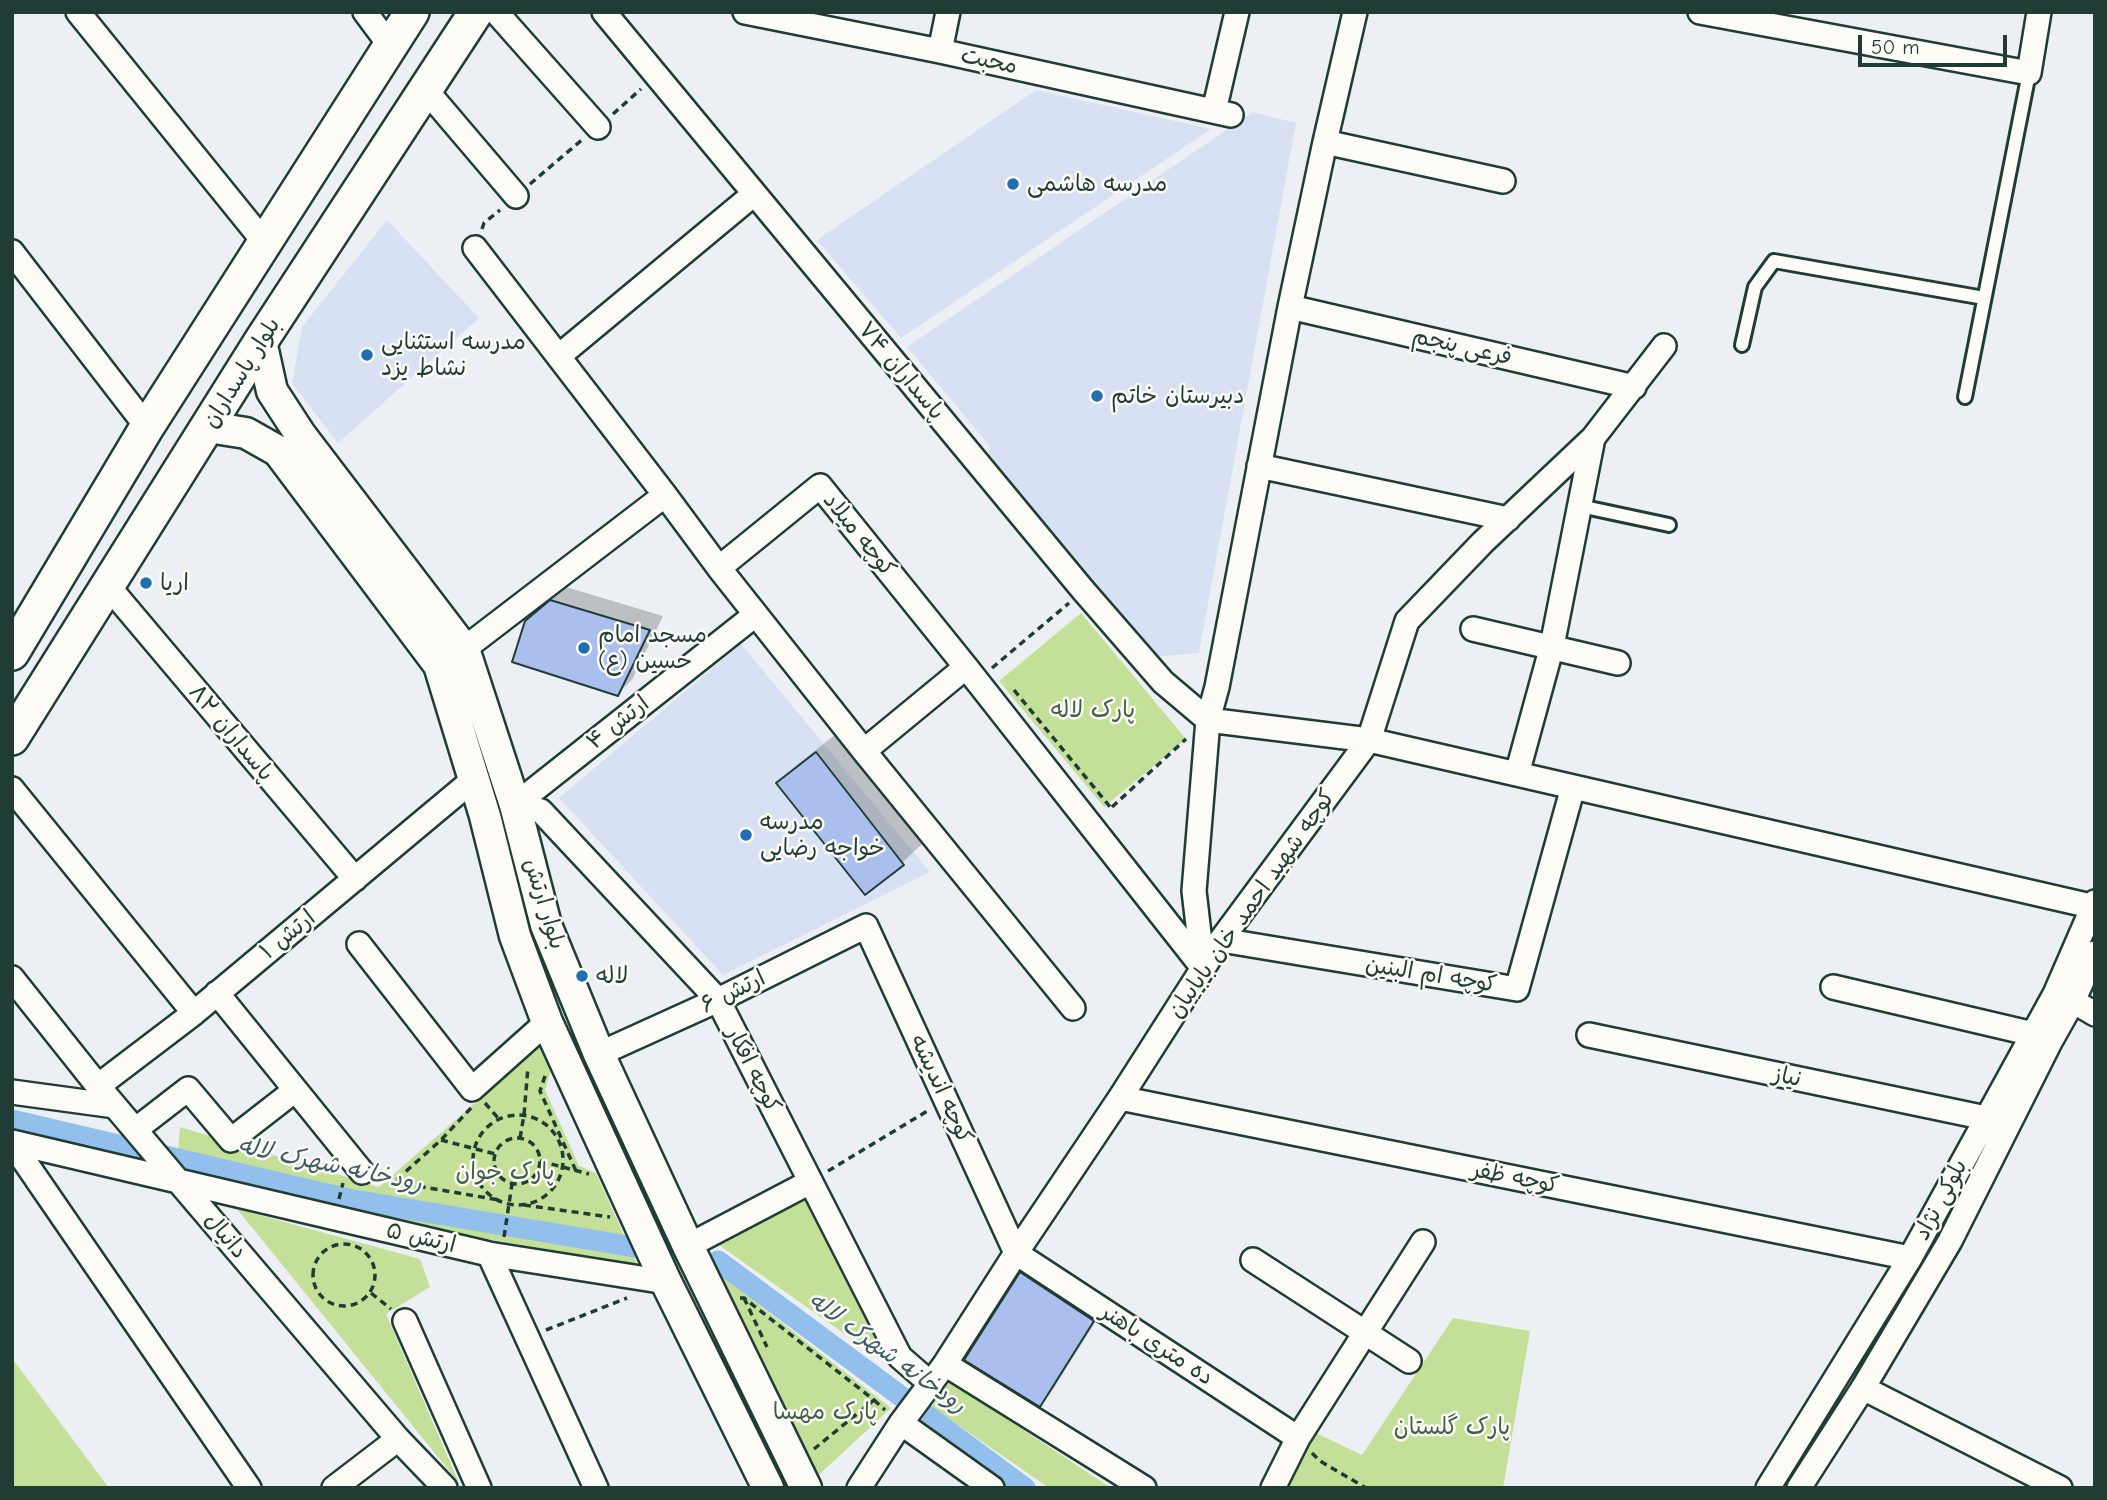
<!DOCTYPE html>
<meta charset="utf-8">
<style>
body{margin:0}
#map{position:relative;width:2107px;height:1500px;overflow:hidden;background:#ecf0f5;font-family:"Comic Neue",sans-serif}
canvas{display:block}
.frame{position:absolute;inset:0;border:14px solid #1f3d34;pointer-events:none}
.scale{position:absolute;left:1858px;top:35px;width:149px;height:32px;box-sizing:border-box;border:4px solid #1f3d34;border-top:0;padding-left:9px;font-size:21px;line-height:24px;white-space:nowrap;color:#1f3d34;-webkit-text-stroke:5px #fdfcf7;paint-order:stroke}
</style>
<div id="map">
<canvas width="2107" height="1500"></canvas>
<div class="frame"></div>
<div class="scale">50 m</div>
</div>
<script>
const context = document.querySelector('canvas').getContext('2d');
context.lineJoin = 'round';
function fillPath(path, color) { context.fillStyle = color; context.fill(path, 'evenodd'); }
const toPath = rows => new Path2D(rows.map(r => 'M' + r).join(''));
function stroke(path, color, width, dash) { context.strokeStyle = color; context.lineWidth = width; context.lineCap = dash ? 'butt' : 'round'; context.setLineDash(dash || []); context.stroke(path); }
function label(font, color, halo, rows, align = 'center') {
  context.font = font + ' "Comic Neue","Playpen Sans Arabic",sans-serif'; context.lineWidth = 5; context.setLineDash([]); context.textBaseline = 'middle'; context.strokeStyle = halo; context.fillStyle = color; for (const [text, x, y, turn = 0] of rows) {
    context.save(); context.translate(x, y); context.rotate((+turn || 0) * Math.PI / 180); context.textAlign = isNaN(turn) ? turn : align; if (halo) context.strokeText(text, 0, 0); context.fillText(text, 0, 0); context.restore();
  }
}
fillPath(toPath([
 [1036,90,1211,129,901,338,817,240],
 [1253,112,1296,123,1199,653,1153,657,989,463,989,445,907,347],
 [387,220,479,318,338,443,292,383,302,327],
 [741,644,930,872,723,975,559,798]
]), '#d8e1f3');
fillPath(toPath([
 [1081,613,1186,739,1104,807,999,681],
 [541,1045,552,1067,545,1090,579,1166,596,1173,637,1264,361,1218,194,1172,178,1150,180,1127,379,1187],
 [806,1198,894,1369,719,1245],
 [237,1209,420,1259,430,1287,386,1314,459,1483],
 [713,1269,891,1408,811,1482],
 [1453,1318,1530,1331,1503,1488,1283,1488,1316,1433,1362,1455],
 [12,1358,109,1488,12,1488],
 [948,1380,1111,1488,1049,1488,932,1407]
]), '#c4e098');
fillPath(toPath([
 [566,587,663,616,632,680,617,694,527,621],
 [836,734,922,844,902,863,778,783,798,764],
 [1032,1263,1103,1310,1050,1394,1040,1405,1022,1274]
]), '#0003');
stroke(toPath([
 [12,1120,348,1199,640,1248],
 [718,1261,1025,1488]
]), '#93bfec', 21);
const building = toPath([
 [550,600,650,630,618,696,512,662,525,621,550,600],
 [816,752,904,865,865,895,776,783,816,752],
 [1020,1272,1094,1321,1040,1407,964,1360,1020,1272]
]);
fillPath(building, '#aabfed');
stroke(building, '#1f3d34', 2);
const service = toPath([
 [1742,345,1755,287,1774,261,1984,298],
 [1965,397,2029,73],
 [1580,506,1669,525]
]);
const minor = toPath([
 [78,12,265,243],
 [365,12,391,47],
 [496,12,598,127],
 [604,12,1083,590,1163,682,1208,720],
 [745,12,940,51,1231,115],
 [1700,12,2029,73,2039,12],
 [940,51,948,12],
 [425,89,516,196],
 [1214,111,1237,12],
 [1325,142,1355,12],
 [475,248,665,495,719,568,820,486,966,667,1203,968],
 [12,252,147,427],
 [1290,307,1634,387],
 [559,356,754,194],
 [1259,466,1508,519],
 [719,568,864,751,1073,1008],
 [108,586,355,879],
 [1473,629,1618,663],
 [464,649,665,495],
 [1208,720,1369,740,2095,907],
 [864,751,966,667],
 [1517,774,1552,646,1593,438],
 [12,789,194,1013],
 [515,805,541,811,718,1000,900,1357,931,1384],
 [515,805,755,615],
 [1221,940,1517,989,1573,787],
 [359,944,472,1089,547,1022],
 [1203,968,1194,891,1208,720,1217,687,1290,307,1325,142,1503,181],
 [12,978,98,1086,179,1182,398,1439,445,1488],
 [1833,987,2033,1034,2043,1039],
 [217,993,362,1172],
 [2061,996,2073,1001,2095,1014],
 [1589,1035,1986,1118],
 [599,1054,718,1000,866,926,1016,1253,1298,1438],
 [98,1086,194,1013,474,779],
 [12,1092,115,1106],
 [1120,1098,1910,1258],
 [135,1130,188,1089,231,1140,294,1091],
 [12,1142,489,1254,666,1282],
 [12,1143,249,1488],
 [688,1246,810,1182],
 [489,1254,596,1488],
 [1253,1260,1409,1361],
 [405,1321,479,1488],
 [945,1364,1144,1488],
 [1863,1388,2060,1488],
 [901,1423,992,1488],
 [334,1488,398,1439],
 [859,1488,901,1423,945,1364,1016,1253,1120,1098,1221,940,1369,740,1407,621,1483,542,1593,438,1664,346],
 [1273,1488,1298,1438,1423,1242],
 [1768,1488,1910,1258,2055,994,2095,902],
 [1799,1488,1863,1388,1950,1241,2050,1042,2073,1001,2095,953]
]);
const tertiary = toPath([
 [261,341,272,391,300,434,464,649,515,805,546,925,599,1054,688,1246,806,1488],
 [208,427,246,433,278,451,439,665,485,816,515,936,547,1022,666,1282,768,1488]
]);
const secondary = toPath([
 [12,653,147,427,412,12],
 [12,738,261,341,476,12]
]);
stroke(service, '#1f3d34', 18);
stroke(minor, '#1f3d34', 28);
stroke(tertiary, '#1f3d34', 35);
stroke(secondary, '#1f3d34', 38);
stroke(toPath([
 [613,114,641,89],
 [530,184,583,139],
 [482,229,484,223,500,210],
 [992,668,1069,603],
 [1014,690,1111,808],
 [1112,807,1186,739],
 [545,1076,540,1091,576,1171],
 [485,1103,499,1119],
 [471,1108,441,1140,394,1182,499,1200],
 '473 1160a45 45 0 1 1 90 0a45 45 0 1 1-90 0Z',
 '494 1161a23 23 0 1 1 46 0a23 23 0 1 1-46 0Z',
 [520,1138,524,1115,528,1067],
 [441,1140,495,1154],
 [540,1161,589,1174],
 [828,1171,929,1110],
 [339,1199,343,1183],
 [524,1205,610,1217],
 [504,1237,512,1184],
 '313 1275a31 31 0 1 1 62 0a31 31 0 1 1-62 0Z',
 [371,1293,391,1309],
 [740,1298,744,1298,874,1400,814,1449],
 [744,1298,767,1347],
 [546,1330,627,1298],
 [874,1400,885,1410],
 [1312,1453,1320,1461,1366,1488]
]), '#1f3d34', 3.5, [7, 5]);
stroke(service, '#fdfcf7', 12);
stroke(minor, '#fdfcf7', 23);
stroke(tertiary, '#fdfcf7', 30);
stroke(secondary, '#fdfcf7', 33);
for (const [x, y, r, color] of [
 [1013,184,7,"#1f6fb2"],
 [367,355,7,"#1f6fb2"],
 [1097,396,7,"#1f6fb2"],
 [146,583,7,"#1f6fb2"],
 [584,648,7,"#1f6fb2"],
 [746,835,7,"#1f6fb2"],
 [582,976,7,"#1f6fb2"]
]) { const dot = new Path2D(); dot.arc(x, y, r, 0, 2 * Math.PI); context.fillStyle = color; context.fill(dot); stroke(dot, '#fdfcf7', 2.5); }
label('23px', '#1f3d34', '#fdfcf7', [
 ["محبت",989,61,12],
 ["فرعی پنجم",1462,347,13],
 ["پاسداران ۷۴",901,371,50],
 ["بلوار پاسداران",242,373,-58],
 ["کوچه میلاد",859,535,51],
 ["ارتش ۴",618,723,-38],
 ["پاسداران ۸۲",231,733,50],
 ["بلوار ارتش",544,904,73],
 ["کوچه شهید احمد خان باباییان",1252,904,-55],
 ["ارتش ۱",288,935,-39],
 ["کوچه ام البنین",1431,975,9],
 ["ارتش ۶",733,992,-26],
 ["کوچه افکار",753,1070,63],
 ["نیاز",1787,1077,12],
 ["کوچه اندیشه",941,1089,65],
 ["کوچه ظفر",1515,1178,11],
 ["بلوکی نژاد",1941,1200,-62],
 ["دانیال",225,1236,49],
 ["ارتش ۵",421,1238,13],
 ["ده متری باهنر",1157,1345,33]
]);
label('23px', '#1f3d34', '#fdfcf7', [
 ["مدرسه هاشمی",1027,184],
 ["مدرسه استثنایی",381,342],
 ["نشاط یزد",381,368],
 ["دبیرستان خاتم",1111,396],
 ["اریا",160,583],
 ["مسجد امام",598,635],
 ["حسین (ع)",598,661],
 ["مدرسه",760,822],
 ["خواجه رضایی",760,848],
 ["لاله",596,976]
], 'left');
label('23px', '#405e48', '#fdfcf7', [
 ["پارک لاله",1093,710],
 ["پارک جوان",505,1172],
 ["پارک مهسا",825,1412],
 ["پارک گلستان",1452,1427]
]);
label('italic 24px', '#3c5e62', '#fdfcf7', [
 ["رودخانه شهرک لاله",330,1165,12],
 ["رودخانه شهرک لاله",887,1353,36]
]);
</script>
